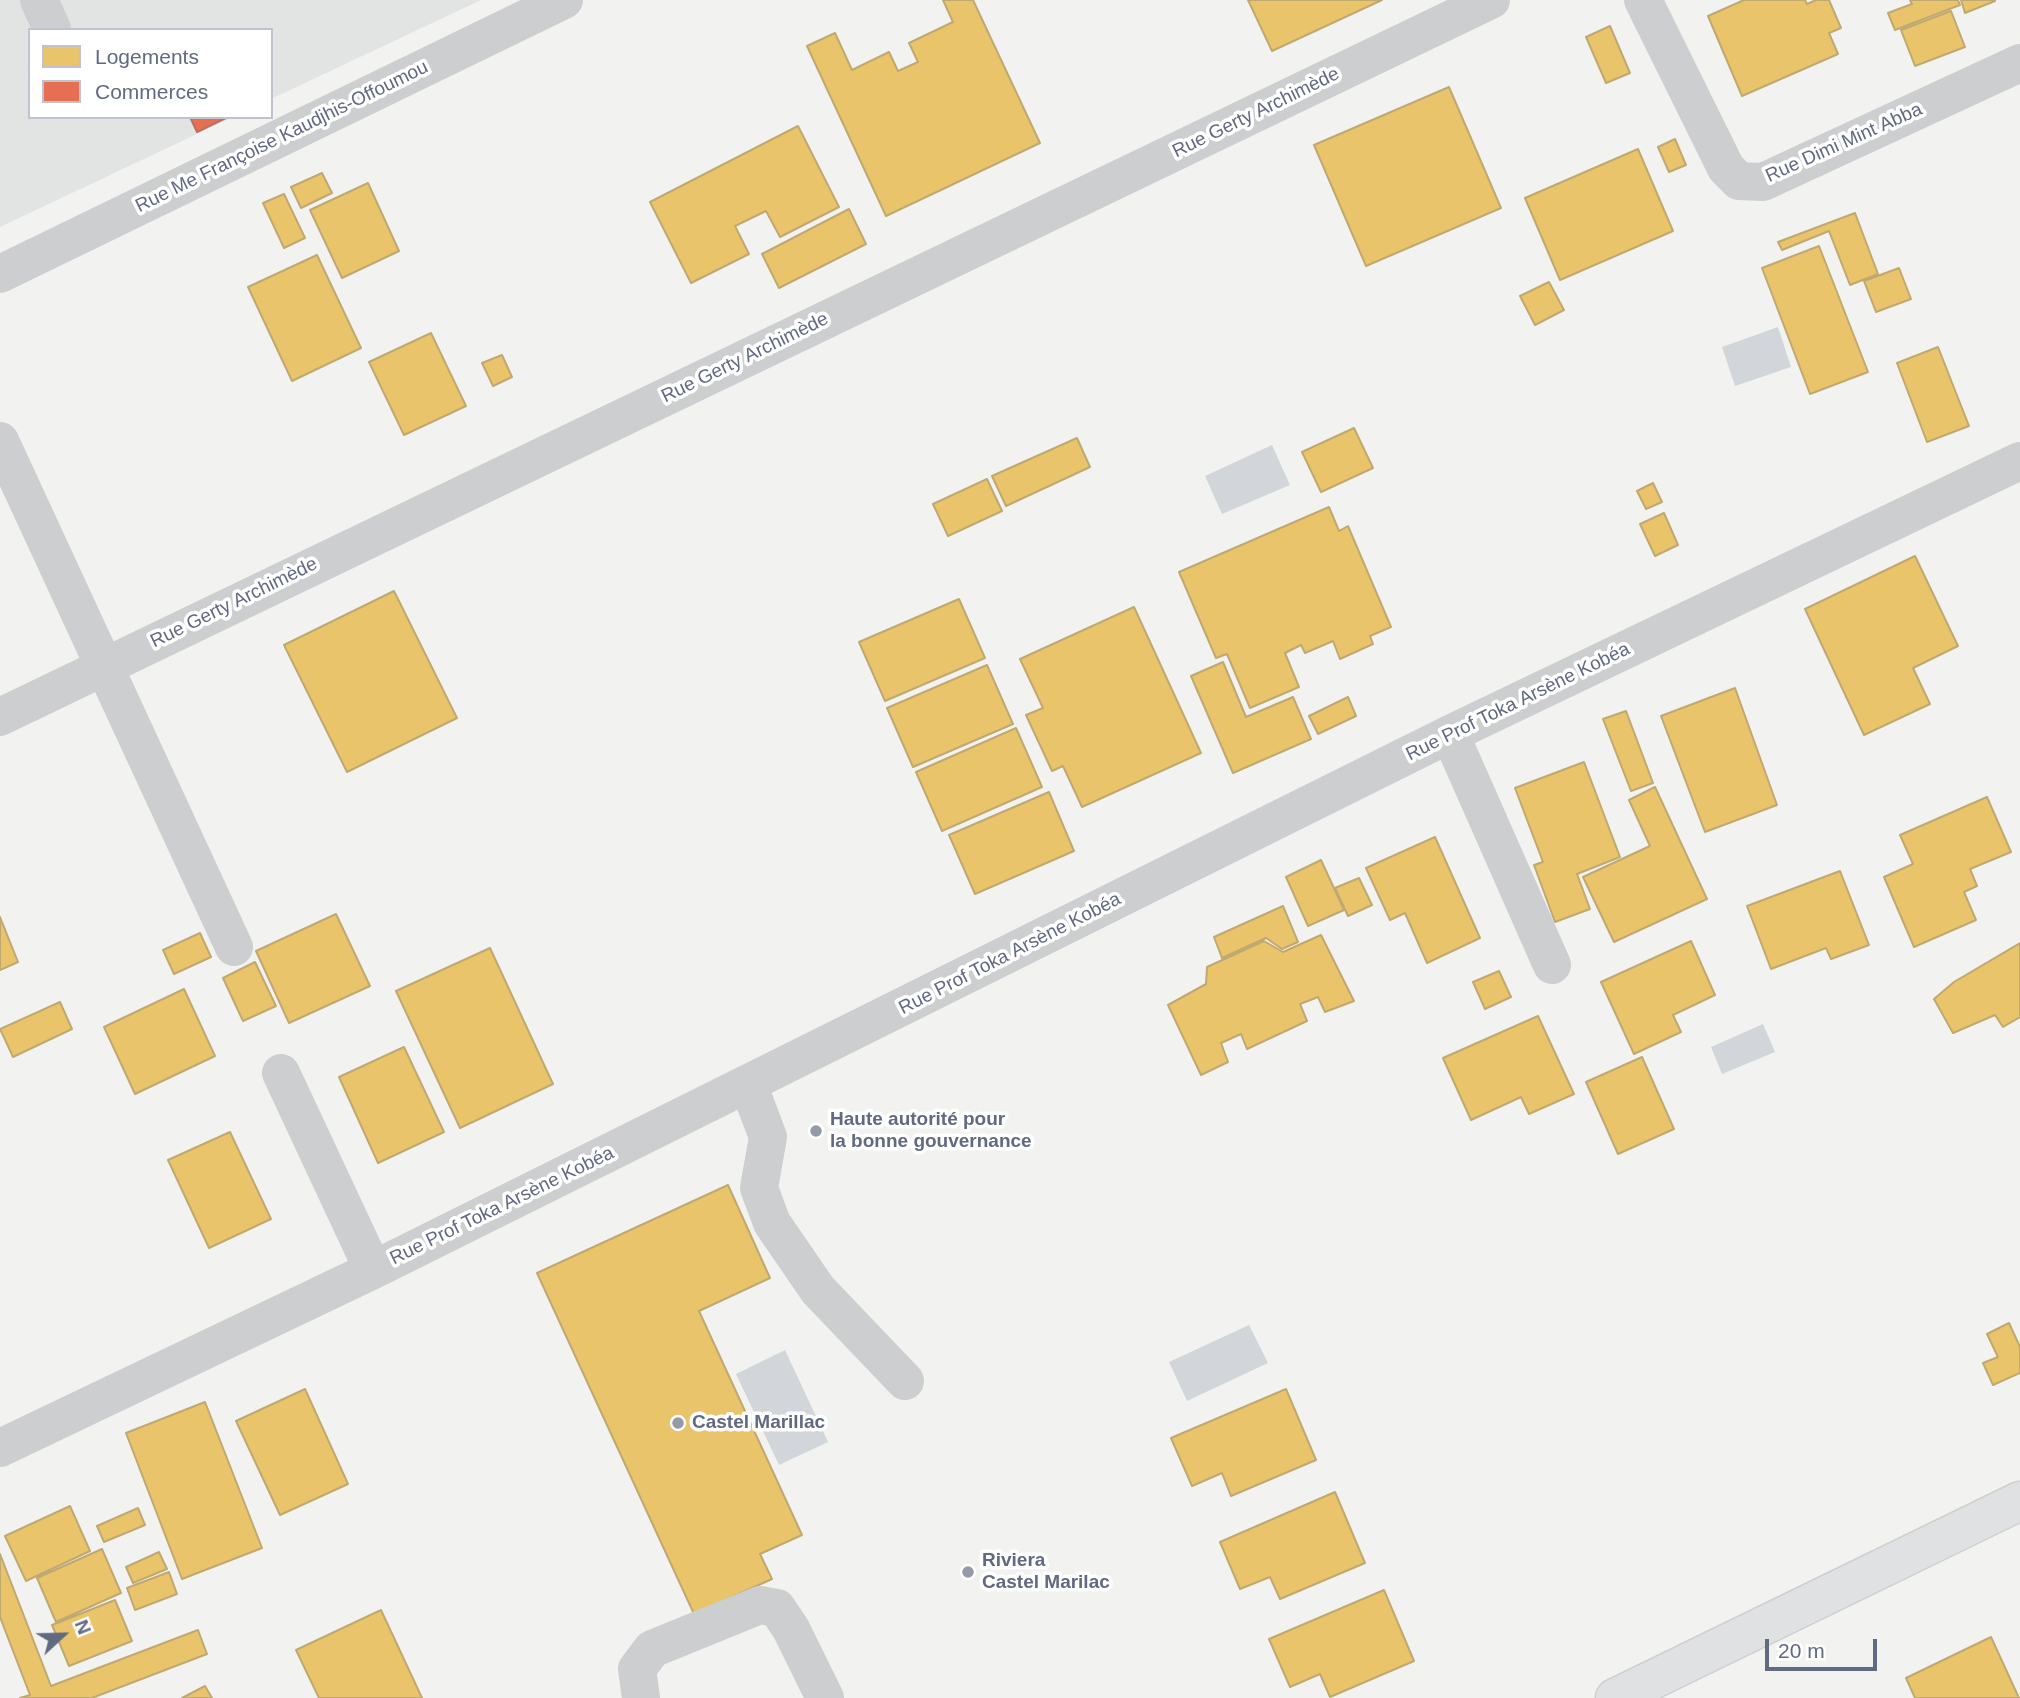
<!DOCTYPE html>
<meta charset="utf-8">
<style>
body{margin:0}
#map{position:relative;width:2020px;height:1698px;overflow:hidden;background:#f2f3f0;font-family:Arial,sans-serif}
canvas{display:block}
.legend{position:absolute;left:28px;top:28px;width:245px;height:91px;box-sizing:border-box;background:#fff;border:2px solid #c0c3cd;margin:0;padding:9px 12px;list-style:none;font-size:21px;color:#626a81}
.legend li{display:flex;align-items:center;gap:14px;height:35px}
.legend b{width:35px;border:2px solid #c0c3cd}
.north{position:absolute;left:28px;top:1600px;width:70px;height:70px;-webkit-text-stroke:5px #fff;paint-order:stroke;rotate:68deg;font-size:19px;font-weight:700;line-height:28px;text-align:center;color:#626a81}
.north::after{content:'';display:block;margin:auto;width:24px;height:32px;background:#626a81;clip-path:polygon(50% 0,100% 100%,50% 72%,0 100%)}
.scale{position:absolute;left:1765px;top:1639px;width:112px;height:32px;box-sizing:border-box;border:4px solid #626a81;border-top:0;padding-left:9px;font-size:21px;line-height:24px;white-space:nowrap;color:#626a81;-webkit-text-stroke:5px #fff;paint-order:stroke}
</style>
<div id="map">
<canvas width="2020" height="1698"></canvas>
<ul class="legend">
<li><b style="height:19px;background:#e9c46a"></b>Logements</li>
<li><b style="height:19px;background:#e76f51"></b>Commerces</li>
</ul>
<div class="north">N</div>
<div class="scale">20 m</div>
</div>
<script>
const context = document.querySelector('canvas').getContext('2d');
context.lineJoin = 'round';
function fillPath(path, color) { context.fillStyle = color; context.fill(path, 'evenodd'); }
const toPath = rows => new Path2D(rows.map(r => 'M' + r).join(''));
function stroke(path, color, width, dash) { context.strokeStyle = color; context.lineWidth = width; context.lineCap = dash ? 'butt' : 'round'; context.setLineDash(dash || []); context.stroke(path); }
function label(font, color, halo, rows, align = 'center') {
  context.font = font + ' Arial,sans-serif'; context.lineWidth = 7; context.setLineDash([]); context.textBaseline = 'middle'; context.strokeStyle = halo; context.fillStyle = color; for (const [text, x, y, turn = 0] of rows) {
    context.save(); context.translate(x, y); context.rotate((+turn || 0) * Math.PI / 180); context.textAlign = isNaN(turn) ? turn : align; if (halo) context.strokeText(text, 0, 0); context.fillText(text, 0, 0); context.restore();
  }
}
fillPath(toPath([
 [0,0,481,0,271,99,271,30,30,30,30,117,233,117,0,227]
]), '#e2e3e3');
fillPath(toPath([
 [1778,327,1791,367,1735,386,1722,347],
 [1272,445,1290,485,1222,514,1205,476],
 [1763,1024,1775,1052,1722,1074,1711,1047],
 [1249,1325,1268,1363,1187,1401,1169,1362],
 [785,1350,828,1442,779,1465,736,1374]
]), '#d2d6da');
const homes = toPath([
 [943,0,973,0,1040,143,886,216,807,46,835,33,852,70,889,52,898,71,918,62,909,43,953,22,943,0],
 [1248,0,1382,0,1272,51,1248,0],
 [1744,0,1805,0,1807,4,1816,0,1829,0,1841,28,1829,33,1838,54,1742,96,1708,16,1744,0],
 [1910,0,1958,0,1960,5,1895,30,1888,13,1912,4,1910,0],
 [1961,0,1995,0,1995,1,1965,13,1961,0],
 [1951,11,1965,47,1915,66,1901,30,1951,11],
 [1610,26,1630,73,1606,83,1586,37,1610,26],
 [1449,87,1501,208,1366,266,1314,145,1449,87],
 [798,126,839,207,780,237,766,211,735,226,749,254,691,283,650,202,798,126],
 [1675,139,1686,165,1669,172,1658,147,1675,139],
 [1638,149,1673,231,1560,280,1525,198,1638,149],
 [322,173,332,193,301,208,291,187,322,173],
 [368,183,399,251,342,278,310,210,368,183],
 [284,194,305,238,284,248,263,203,284,194],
 [849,209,866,244,779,288,762,254,849,209],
 [1855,213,1878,274,1850,285,1829,231,1782,250,1778,242,1855,213],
 [1819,246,1868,372,1810,394,1762,268,1819,246],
 [317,255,361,348,292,381,248,287,317,255],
 [1899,268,1911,299,1876,312,1864,281,1899,268],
 [1549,282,1564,310,1535,325,1520,296,1549,282],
 [431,333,466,406,404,435,369,362,431,333],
 [1938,347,1969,426,1927,442,1897,363,1938,347],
 [502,355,512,377,493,386,482,363,502,355],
 [1354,428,1373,468,1321,492,1302,452,1354,428],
 [1077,438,1090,467,1006,506,992,476,1077,438],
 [987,479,1002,511,948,536,933,504,987,479],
 [1653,483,1662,502,1646,509,1637,491,1653,483],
 [1329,507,1339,531,1348,526,1391,627,1370,636,1373,644,1340,659,1333,641,1305,653,1301,645,1285,653,1299,687,1250,708,1227,654,1216,658,1179,572,1329,507],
 [1664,513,1678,545,1655,556,1640,524,1664,513],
 [1915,556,1958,646,1913,668,1930,704,1864,735,1805,609,1915,556],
 [394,591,457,718,347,772,284,645,394,591],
 [959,599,985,658,885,701,859,642,959,599],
 [1134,607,1201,753,1082,807,1063,766,1052,771,1026,715,1043,708,1020,659,1134,607],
 [1223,662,1246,717,1293,697,1311,739,1233,773,1191,676,1223,662],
 [987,665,1013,724,913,767,887,708,987,665],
 [1735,688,1777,805,1705,832,1661,716,1735,688],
 [1348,697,1356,716,1318,734,1309,716,1348,697],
 [1626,711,1653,783,1631,791,1603,719,1626,711],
 [1016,728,1042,787,942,831,916,772,1016,728],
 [1584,762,1620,857,1577,874,1590,909,1555,922,1534,865,1543,862,1515,788,1584,762],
 [1655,787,1707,899,1614,942,1583,877,1650,846,1629,800,1655,787],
 [1049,792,1074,851,975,894,949,835,1049,792],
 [1987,797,2011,852,1970,869,1977,886,1964,892,1976,920,1914,947,1884,877,1913,864,1900,835,1987,797],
 [1435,837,1480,938,1427,963,1405,913,1390,920,1366,868,1435,837],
 [1321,860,1344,910,1308,926,1286,877,1321,860],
 [1840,871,1869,945,1831,959,1826,948,1771,969,1747,906,1840,871],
 [1359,878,1372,905,1348,916,1335,888,1359,878],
 [1283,906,1298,942,1282,949,1266,938,1222,958,1214,937,1283,906],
 [336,914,370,986,289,1023,256,951,336,914],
 [0,917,18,962,0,970,0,917],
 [200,933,211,957,174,974,163,950,200,933],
 [1321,935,1354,1001,1325,1012,1318,997,1300,1004,1307,1021,1247,1049,1241,1034,1221,1043,1228,1062,1201,1075,1168,1005,1206,984,1207,967,1264,941,1283,952,1321,935],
 [1691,941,1715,995,1673,1015,1681,1032,1634,1054,1601,982,1691,941],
 [2020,943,2020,1017,2003,1027,1995,1015,1953,1033,1934,999,1954,982,2020,943],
 [490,948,553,1084,460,1128,396,991,490,948],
 [255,962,276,1006,243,1021,223,978,255,962],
 [1499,971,1511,997,1485,1009,1473,982,1499,971],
 [184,989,215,1056,135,1094,104,1027,184,989],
 [60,1002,72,1029,13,1057,0,1029,60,1002],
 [1538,1016,1574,1094,1529,1114,1521,1097,1471,1120,1443,1058,1538,1016],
 [404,1047,444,1132,378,1163,339,1077,404,1047],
 [1642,1057,1674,1129,1618,1154,1586,1082,1642,1057],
 [230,1132,271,1219,209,1248,168,1160,230,1132],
 [728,1185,770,1278,699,1311,802,1535,760,1554,772,1579,694,1614,537,1273,728,1185],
 [2009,1323,2020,1347,2020,1373,1993,1385,1983,1363,1998,1357,1987,1334,2009,1323],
 [305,1389,348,1484,280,1515,236,1421,305,1389],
 [1286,1389,1316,1460,1231,1496,1222,1473,1192,1486,1171,1438,1286,1389],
 [205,1402,262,1548,182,1579,126,1433,205,1402],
 [1335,1492,1365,1563,1280,1599,1270,1577,1240,1589,1220,1542,1335,1492],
 [70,1506,90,1551,26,1581,5,1536,70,1506],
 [138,1508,145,1525,104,1542,97,1526,138,1508],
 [102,1549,121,1593,56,1622,37,1578,102,1549],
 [159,1552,167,1569,133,1583,126,1567,159,1552],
 [0,1554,51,1686,198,1630,207,1654,92,1698,20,1698,30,1695,0,1617,0,1554],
 [169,1572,177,1594,135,1610,127,1588,169,1572],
 [1384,1590,1414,1661,1330,1697,1320,1674,1290,1687,1269,1639,1384,1590],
 [115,1600,132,1641,69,1666,52,1625,115,1600],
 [381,1610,422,1698,319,1698,296,1650,381,1610],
 [1991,1637,2019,1698,1915,1698,1906,1678,1991,1637],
 [205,1686,212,1698,182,1698,205,1686]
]);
fillPath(homes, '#e9c46a');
stroke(homes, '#c0a971', 2);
const shops = toPath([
 [190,117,228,117,197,132,190,117]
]);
fillPath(shops, '#e76f51');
stroke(shops, '#bf6e5f', 2);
const major = toPath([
 [1615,1698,2020,1501]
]);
stroke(major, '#ced0d0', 41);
stroke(toPath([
 [39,0,52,29],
 [1643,0,1726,168,1739,181,1763,182,2020,63],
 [0,274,564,0],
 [0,441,234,947],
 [0,717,1491,0],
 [1450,734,1552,965],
 [281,1073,373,1270],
 [748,1084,768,1137,759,1188,772,1223,818,1290,905,1381],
 [0,1448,373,1270,1450,734,2020,461],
 [641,1698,637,1669,652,1649,760,1605,777,1608,791,1629,825,1698]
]), '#cdcecf', 38);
stroke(major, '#e0e1e2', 38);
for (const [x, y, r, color] of [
 [816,1131,7,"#949aa8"],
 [678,1423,7,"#949aa8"],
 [968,1572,7,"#949aa8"]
]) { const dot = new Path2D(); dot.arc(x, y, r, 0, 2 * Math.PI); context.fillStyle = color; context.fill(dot); stroke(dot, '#fff', 2.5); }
label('19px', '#626a81', '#fff', [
 ["Rue Gerty Archimède",1256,113,-26],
 ["Rue Me Françoise Kaudjhis-Offoumou",282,137,-26],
 ["Rue Dimi Mint Abba",1844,143,-24],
 ["Rue Gerty Archimède",745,358,-26],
 ["Rue Gerty Archimède",234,603,-26],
 ["Rue Prof Toka Arsène Kobéa",1518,702,-26],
 ["Rue Prof Toka Arsène Kobéa",1010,954,-27],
 ["Rue Prof Toka Arsène Kobéa",502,1206,-26]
]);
label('bold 19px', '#626a81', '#fff', [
 ["Haute autorité pour",830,1120],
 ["la bonne gouvernance",830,1142],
 ["Castel Marillac",692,1423],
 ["Riviera",982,1561],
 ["Castel Marilac",982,1583]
], 'left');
</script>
